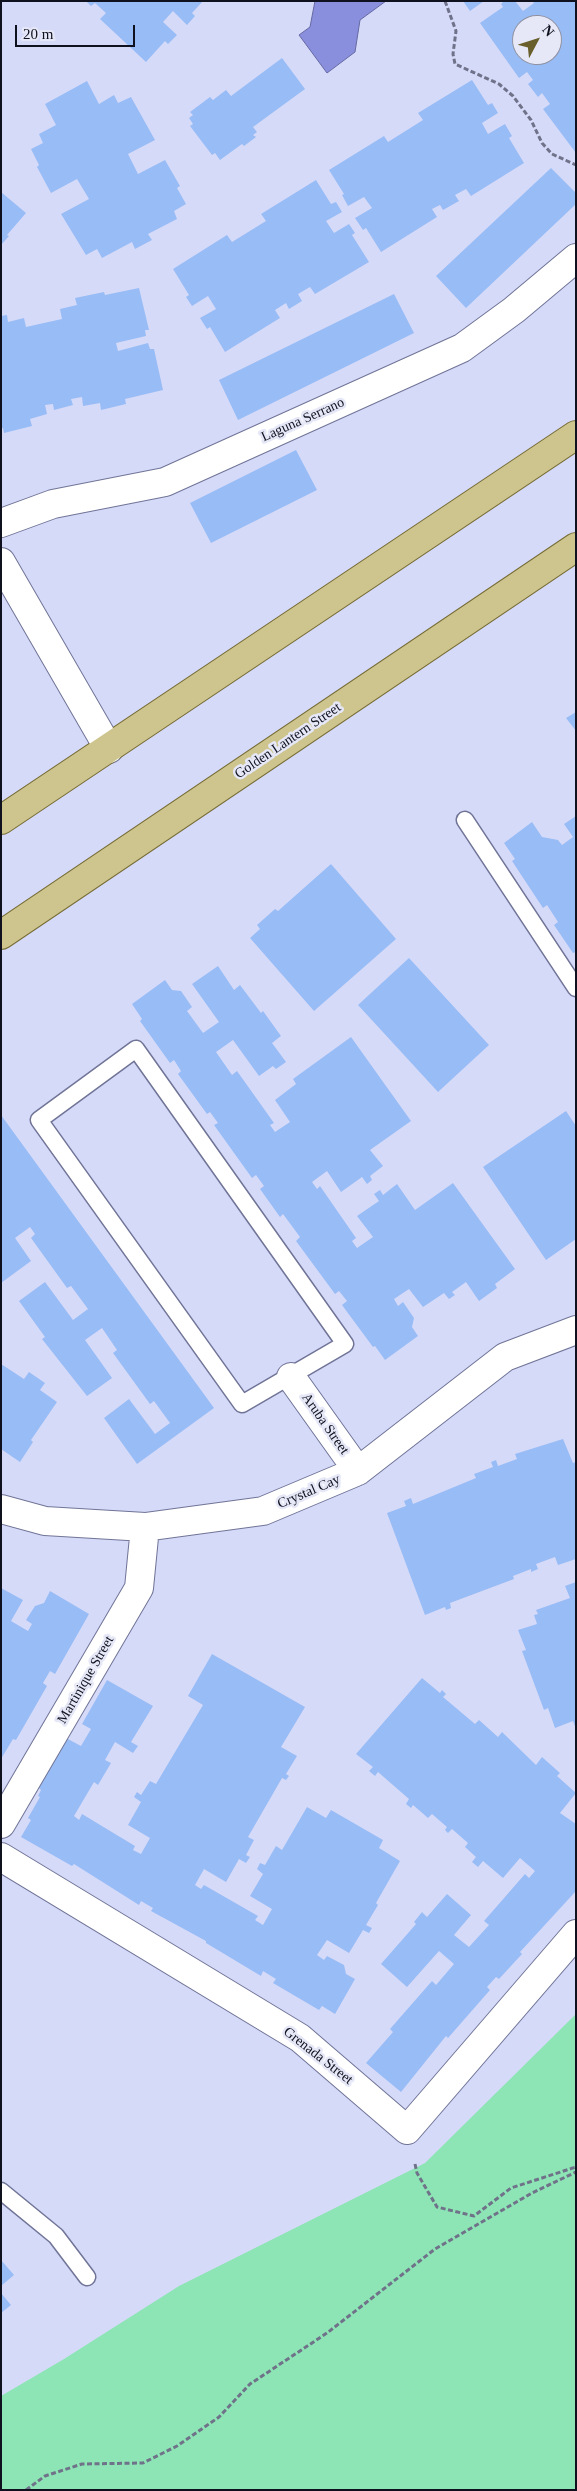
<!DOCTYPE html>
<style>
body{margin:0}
#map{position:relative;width:577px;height:2491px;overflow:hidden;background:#d6daf9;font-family:Georgia,serif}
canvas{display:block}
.frame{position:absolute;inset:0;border:2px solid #10111e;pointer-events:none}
.north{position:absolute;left:512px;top:15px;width:50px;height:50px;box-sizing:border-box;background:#e6e8f8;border:1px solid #9092a1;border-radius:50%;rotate:50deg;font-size:14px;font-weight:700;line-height:20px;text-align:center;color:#10111e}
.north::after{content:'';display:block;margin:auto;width:18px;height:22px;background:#685f2c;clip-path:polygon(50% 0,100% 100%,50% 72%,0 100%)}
.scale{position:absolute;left:15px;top:25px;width:120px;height:22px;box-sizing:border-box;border:2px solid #10111e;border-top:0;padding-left:6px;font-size:15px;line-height:18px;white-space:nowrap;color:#10111e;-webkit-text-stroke:4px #e6e8f8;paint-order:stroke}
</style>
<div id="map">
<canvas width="577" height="2491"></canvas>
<div class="frame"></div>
<div class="north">N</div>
<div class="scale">20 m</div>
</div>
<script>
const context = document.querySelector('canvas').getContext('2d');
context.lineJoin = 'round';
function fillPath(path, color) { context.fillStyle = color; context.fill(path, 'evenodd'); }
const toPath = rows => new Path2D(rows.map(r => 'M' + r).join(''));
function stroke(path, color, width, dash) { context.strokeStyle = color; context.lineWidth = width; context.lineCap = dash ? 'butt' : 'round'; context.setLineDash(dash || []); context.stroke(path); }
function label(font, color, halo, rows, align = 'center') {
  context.font = font + ' Georgia,serif'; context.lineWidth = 5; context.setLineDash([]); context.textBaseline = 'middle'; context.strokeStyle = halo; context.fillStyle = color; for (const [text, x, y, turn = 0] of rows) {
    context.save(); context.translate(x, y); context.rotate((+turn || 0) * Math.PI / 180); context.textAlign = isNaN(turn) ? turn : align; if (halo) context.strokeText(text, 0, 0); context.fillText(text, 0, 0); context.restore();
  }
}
fillPath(toPath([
 [576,2014,576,2490,1,2490,1,2396,64,2359,179,2286,425,2163]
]), '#8de5b6');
const water = toPath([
 [315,1,386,1,360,20,355,52,327,73,299,35,310,27,315,1]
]);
fillPath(water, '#898fdc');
stroke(water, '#6569a3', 1);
fillPath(toPath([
 [86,1,203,1,192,13,195,16,187,25,173,11,163,22,177,35,168,44,165,41,146,62,100,19,106,13,95,3,91,6],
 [463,1,484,1,470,11],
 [504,1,515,1,523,11,534,3,532,1,576,1,576,153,543,109,550,104,542,93,538,97,528,84,533,80,527,72,519,78,480,23,503,7,501,4],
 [522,25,552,25,552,55,522,55],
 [282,58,305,89,253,127,257,132,253,135,256,137,244,146,242,144,220,160,215,153,212,155,190,126,193,124,189,118,193,115,190,112,210,97,213,100,226,90,231,96],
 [472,80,488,105,492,103,498,113,482,123,488,134,505,124,512,136,509,138,524,163,471,196,466,189,455,195,459,201,443,210,440,205,432,209,437,217,381,252,366,228,363,230,355,218,372,208,364,197,348,206,342,195,344,194,329,170,384,136,388,142,423,120,418,113],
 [87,81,99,104,114,95,118,103,131,97,155,140,128,154,138,174,165,160,180,186,177,188,186,204,174,211,177,219,148,234,152,240,135,249,132,242,102,258,97,249,86,255,61,214,89,199,77,179,51,193,37,167,39,165,31,149,43,143,39,134,56,125,45,104],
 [551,168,576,193,576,204,466,308,436,276],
 [316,180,331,204,336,202,342,212,326,221,334,233,349,224,355,233,352,235,369,262,315,294,310,287,298,294,302,301,289,309,286,303,275,310,280,318,225,352,210,327,207,329,200,318,216,309,208,296,192,306,186,297,189,295,173,269,227,235,232,242,266,221,261,214],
 [1,192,26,213,7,235,9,236,1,245],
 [139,288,149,330,145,330,146,336,116,343,118,351,148,343,150,349,154,349,163,390,125,399,126,404,101,410,100,403,83,406,82,397,71,399,73,405,54,410,53,404,45,405,47,414,30,419,32,426,4,433,3,428,1,429,1,316,7,315,8,322,24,318,26,327,62,319,60,309,77,305,75,298,104,292,105,295],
 [394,294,414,333,238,420,219,380],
 [296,450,317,490,211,543,190,503],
 [576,712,576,731,566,718],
 [576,816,576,952,573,953,554,925,558,922,547,905,543,908,512,861,515,859,504,843,532,822,542,837,558,840,562,845,573,837,564,824],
 [331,864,396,939,314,1011,250,938,260,929,257,925,275,909,278,911],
 [409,958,489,1045,438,1092,358,1005],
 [218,966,234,990,240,985,261,1013,263,1011,281,1036,272,1043,286,1062,276,1069,273,1066,259,1076,233,1040,216,1052,232,1075,237,1071,274,1123,270,1125,275,1132,290,1122,275,1100,296,1084,293,1079,351,1037,411,1121,370,1150,383,1166,370,1176,372,1180,367,1184,362,1177,341,1192,327,1171,312,1182,317,1189,320,1186,356,1238,352,1241,357,1248,373,1237,357,1216,379,1201,374,1194,380,1190,383,1195,397,1184,415,1210,453,1183,515,1269,495,1284,497,1288,479,1301,466,1282,452,1292,455,1295,449,1299,444,1293,423,1307,409,1289,394,1299,398,1306,403,1302,414,1318,412,1327,418,1336,385,1360,375,1346,373,1347,342,1305,347,1301,339,1291,335,1294,296,1241,300,1237,283,1214,280,1217,260,1189,264,1186,256,1175,252,1178,214,1125,218,1123,210,1112,207,1114,178,1074,181,1071,174,1060,170,1063,140,1021,142,1019,132,1004,165,980,172,990,181,991,192,1007,187,1011,203,1033,219,1022,192,984],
 [566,1111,576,1126,576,1239,546,1260,483,1167],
 [1,1115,214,1408,137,1464,104,1418,129,1399,155,1434,170,1423,154,1401,150,1404,113,1353,117,1350,102,1328,85,1340,112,1378,87,1396,42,1339,45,1337,19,1301,45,1282,73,1320,88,1309,71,1286,67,1288,31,1238,35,1234,30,1227,15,1238,31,1261,1,1283],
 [1,1364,24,1379,29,1372,45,1383,40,1390,57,1402,31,1440,33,1442,20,1462,1,1449],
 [563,1439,573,1463,576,1462,576,1559,558,1565,555,1557,536,1564,538,1569,531,1572,531,1569,513,1576,514,1579,450,1603,451,1608,446,1610,445,1607,425,1615,387,1513,406,1506,404,1501,411,1498,413,1504,476,1478,474,1474,493,1467,491,1462,496,1460,498,1466,517,1459,515,1454],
 [576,1582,576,1729,573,1721,555,1728,548,1708,544,1710,522,1651,526,1650,518,1630,537,1624,534,1615,538,1614,536,1610,570,1598,565,1586],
 [1,1588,23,1600,11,1621,28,1631,32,1624,26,1620,35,1606,44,1603,50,1591,89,1614,55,1674,50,1671,43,1683,47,1686,16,1740,13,1739,1,1759],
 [212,1654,305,1707,281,1747,297,1756,286,1774,289,1776,286,1780,282,1778,248,1837,254,1840,246,1855,250,1857,246,1863,239,1859,226,1882,204,1869,195,1885,201,1889,204,1885,258,1916,255,1920,263,1925,272,1909,250,1896,263,1874,257,1869,260,1863,265,1865,276,1846,282,1850,307,1807,326,1818,331,1810,383,1840,379,1848,400,1861,376,1903,378,1905,366,1925,372,1928,369,1933,363,1930,349,1953,327,1940,317,1955,324,1960,327,1956,344,1965,346,1974,355,1979,335,2014,322,2006,319,2010,273,1983,276,1979,263,1971,261,1976,206,1943,206,1941,151,1911,153,1908,141,1901,139,1905,74,1864,72,1866,21,1837,31,1820,28,1818,40,1797,38,1796,41,1790,38,1787,66,1738,81,1746,91,1729,82,1724,107,1680,153,1706,131,1742,138,1746,133,1753,115,1742,105,1760,111,1763,98,1785,94,1782,74,1816,79,1820,82,1814,135,1846,133,1850,141,1854,150,1838,128,1825,141,1802,134,1797,137,1792,141,1795,150,1781,156,1784,203,1705,188,1696],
 [422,1678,440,1693,442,1690,446,1694,443,1697,475,1724,479,1720,498,1737,502,1732,536,1765,542,1757,560,1773,557,1776,576,1793,560,1813,576,1824,576,1891,520,1952,522,1954,499,1979,496,1977,487,1987,490,1990,448,2038,446,2036,401,2092,366,2063,393,2032,390,2029,432,1981,436,1985,454,1964,439,1951,407,1987,381,1964,416,1924,414,1922,422,1912,427,1917,447,1894,471,1915,454,1935,469,1947,489,1925,484,1921,525,1874,529,1878,535,1871,520,1858,503,1878,483,1861,478,1867,472,1862,476,1857,465,1847,468,1843,452,1829,448,1833,445,1830,447,1827,432,1814,428,1818,413,1805,411,1808,406,1804,409,1799,378,1772,375,1776,369,1771,373,1767,356,1754],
 [1,2260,14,2275,1,2286],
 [1,2293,11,2305,1,2313]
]), '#98bcf5');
const lane = toPath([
 [465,820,576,988],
 [136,1049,345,1344,242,1404,39,1120,136,1049],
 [1,2191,56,2236,87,2277]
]);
const street = toPath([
 [1,523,53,504,165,482,462,348,514,310,576,258],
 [1,562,109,749],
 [291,1377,358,1471],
 [1,1509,45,1521,145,1527,263,1511,358,1471,505,1357,576,1330],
 [1,1824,139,1588,145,1527],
 [1,1857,300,2038,407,2130,576,1934]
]);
const primary = toPath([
 [1,820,576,435],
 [1,935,576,547]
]);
stroke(lane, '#707496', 19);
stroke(street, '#707496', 30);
stroke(primary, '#766c35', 30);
stroke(toPath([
 [445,1,456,31,453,54,455,64,499,84,513,96,531,120,542,143,552,154,576,165],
 [415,2164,417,2173,437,2207,474,2216,511,2188,576,2167],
 [26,2490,45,2476,82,2464,143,2463,177,2446,219,2417,250,2384,327,2333,435,2249,532,2193,576,2172]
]), '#6f7288', 3, [5, 2.5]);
stroke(lane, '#fff', 16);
stroke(street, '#fff', 28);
stroke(primary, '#cec48e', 28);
label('14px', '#10111e', '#e6e8f8', [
 ["Laguna Serrano",303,420,-24],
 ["Golden Lantern Street",288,741,-34],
 ["Aruba Street",325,1424,55],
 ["Crystal Cay",309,1492,-23],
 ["Martinique Street",86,1680,-60],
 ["Grenada Street",318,2056,38]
]);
</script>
